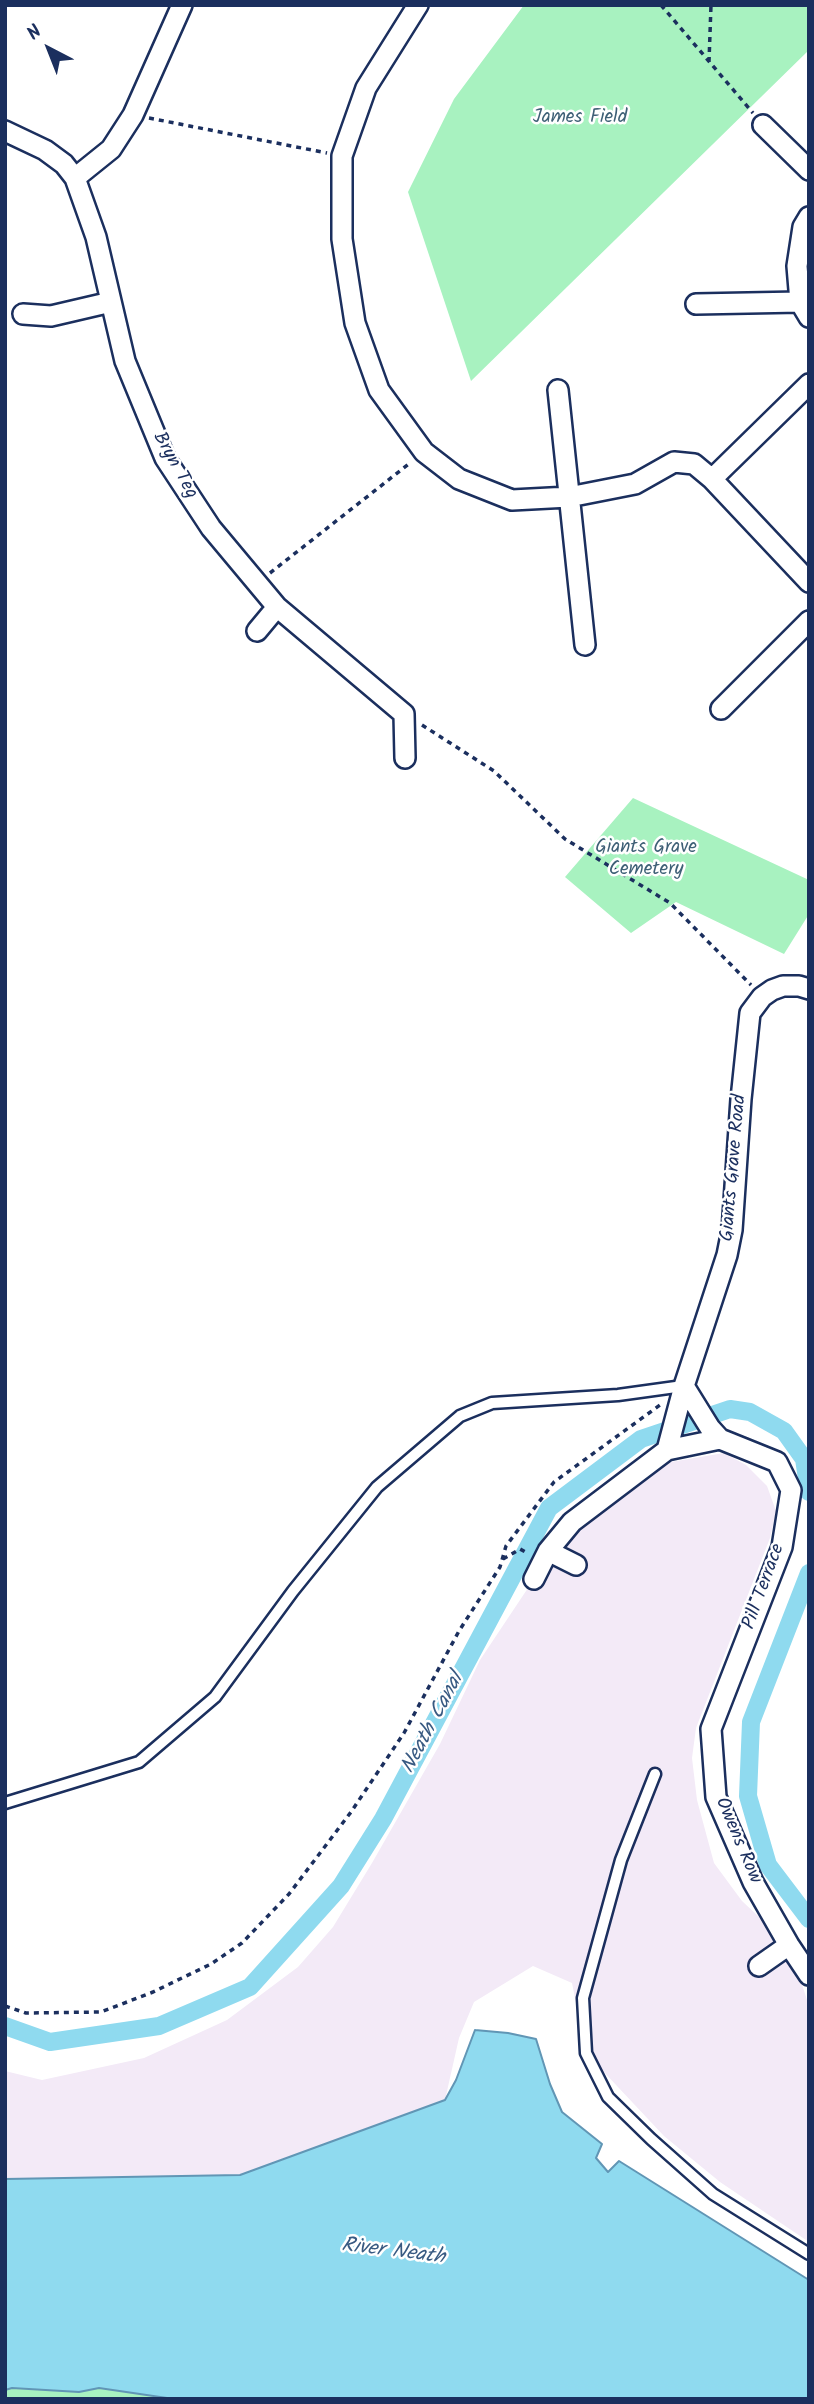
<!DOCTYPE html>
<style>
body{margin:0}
#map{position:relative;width:814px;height:2404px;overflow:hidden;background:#fff;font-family:Kalam,sans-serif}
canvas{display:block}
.frame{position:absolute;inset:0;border:7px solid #1b2f5e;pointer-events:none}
.north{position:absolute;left:14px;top:14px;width:70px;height:70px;-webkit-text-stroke:5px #fff;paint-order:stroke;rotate:318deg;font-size:19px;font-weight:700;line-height:28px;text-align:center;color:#1b2f5e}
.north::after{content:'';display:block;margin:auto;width:24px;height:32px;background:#1b2f5e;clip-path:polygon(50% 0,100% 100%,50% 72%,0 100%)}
</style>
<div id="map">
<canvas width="814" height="2404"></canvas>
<div class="frame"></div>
<div class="north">N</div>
</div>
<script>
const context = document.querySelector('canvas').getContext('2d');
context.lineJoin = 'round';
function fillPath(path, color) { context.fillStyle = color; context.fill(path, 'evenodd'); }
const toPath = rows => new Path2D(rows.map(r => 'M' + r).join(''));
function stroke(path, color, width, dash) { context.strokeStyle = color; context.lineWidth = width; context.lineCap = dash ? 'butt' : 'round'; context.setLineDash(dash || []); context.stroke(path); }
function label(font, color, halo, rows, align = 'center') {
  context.font = font + ' Kalam,sans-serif'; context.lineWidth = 5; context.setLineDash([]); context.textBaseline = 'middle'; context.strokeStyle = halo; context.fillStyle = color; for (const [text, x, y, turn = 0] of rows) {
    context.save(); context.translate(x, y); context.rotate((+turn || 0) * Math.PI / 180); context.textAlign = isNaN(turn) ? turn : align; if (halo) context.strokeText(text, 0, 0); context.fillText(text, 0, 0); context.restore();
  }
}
fillPath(toPath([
 [724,1453,746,1465,767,1486,776,1511,770,1538,696,1728,692,1758,697,1800,714,1863,742,1901,789,1945,809,2006,809,2242,720,2182,664,2136,586,2053,572,1983,533,1966,474,2002,459,2038,445,2100,240,2175,5,2179,5,2071,42,2080,144,2058,227,2020,298,1967,333,1927,372,1863,440,1744,480,1660,534,1579,548,1551,665,1463]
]), '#f3eaf7');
fillPath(toPath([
 [524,5,809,5,809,50,471,381,408,192,454,99],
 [633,798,809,880,809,914,784,954,676,902,631,933,565,877],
 [12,2388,79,2392,99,2388,167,2398,272,2399,5,2399,5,2390]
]), '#a8f2c0');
const water = toPath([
 [475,2030,508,2033,536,2039,550,2084,562,2112,602,2144,596,2158,608,2172,619,2161,809,2280,809,2399,272,2399,167,2398,99,2388,79,2392,12,2388,5,2390,5,2179,240,2175,445,2100,456,2080,475,2030]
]);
fillPath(water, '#8fdaef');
stroke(water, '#6196b5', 2);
stroke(toPath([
 [809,1573,751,1722,748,1796,768,1865,809,1919],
 [5,2026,50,2042,159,2026,250,1987,341,1886,383,1819,549,1508,641,1439,730,1409,750,1412,784,1431,804,1459,809,1492]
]), '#8fdaef', 18);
const service = toPath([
 [655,1774,621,1860,583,1998,586,2053,608,2097,651,2139,713,2194,809,2254],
 [5,1803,139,1762,215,1697,293,1591,377,1487,460,1416,492,1403,618,1395,683,1386]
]);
const minor = toPath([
 [418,5,366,88,342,156,342,239,355,323,379,390,424,452,459,479,512,500,569,497,635,484,674,462,694,464,712,479,809,582],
 [763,125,809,170],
 [5,131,45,150,64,164,75,178,96,237,125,361,165,458,211,528,277,607,257,631],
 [75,178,111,149,133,115,182,5],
 [809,217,803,227,797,266,800,302,809,317],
 [696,304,800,302],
 [23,314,51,316,111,302],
 [558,390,585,645],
 [712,479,809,384],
 [277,607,404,714,405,758],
 [721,709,809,621],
 [684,1386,710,1428,720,1439,777,1462,791,1490,782,1547,711,1729,716,1797,753,1882,789,1945,809,1975],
 [667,1450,684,1386,727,1255,732,1230,741,1099,750,1013,762,997,772,990,783,986,799,986,809,989],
 [548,1551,576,1565],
 [534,1579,548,1551,572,1522,667,1450,720,1439],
 [759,1966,789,1945]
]);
stroke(service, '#1b2f5e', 15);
stroke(minor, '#1b2f5e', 24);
stroke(toPath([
 [661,5,753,113],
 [709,62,711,5],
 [149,118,327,153],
 [270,573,410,463],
 [422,725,494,771,565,839,670,903,751,985],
 [503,1559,520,1549,529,1554],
 [5,2006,26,2013,101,2012,153,1992,211,1964,242,1943,289,1894,351,1812,404,1733,459,1631,500,1567,506,1546,554,1482,660,1405]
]), '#1b2f5e', 3.5, [5, 5]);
stroke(service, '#fff', 10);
stroke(minor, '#fff', 19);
label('19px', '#3e6076', '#fff', [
 ["James Field",580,119],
 ["Giants Grave",646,849],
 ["Cemetery",646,871]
]);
label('19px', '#1b2f5e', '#fff', [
 ["Bryn Teg",174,466,61],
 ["Giants Grave Road",735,1168,-85],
 ["Pill Terrace",765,1587,-70],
 ["Owens Row",737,1841,67]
]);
label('italic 21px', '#385a82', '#fff', [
 ["Neath Canal",434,1724,-62],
 ["River Neath",393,2253,7]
]);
</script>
